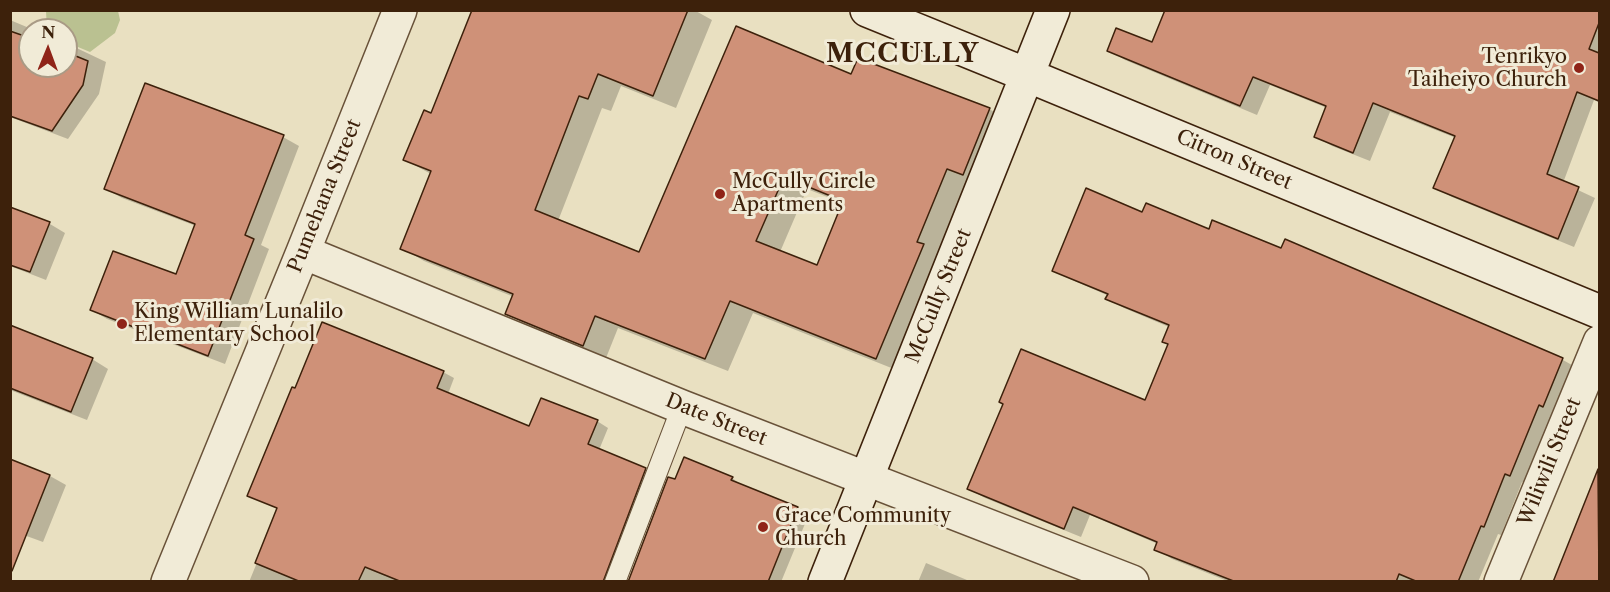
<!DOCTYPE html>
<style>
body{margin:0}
#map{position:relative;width:1610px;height:592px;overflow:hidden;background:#e9e0c1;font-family:"Libre Caslon Text",serif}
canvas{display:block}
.frame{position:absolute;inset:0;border:12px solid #3d210b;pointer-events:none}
.north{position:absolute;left:18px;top:18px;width:60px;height:60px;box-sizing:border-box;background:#f1ebd7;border:2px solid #a99a85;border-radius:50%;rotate:1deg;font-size:16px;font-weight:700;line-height:24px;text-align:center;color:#3d210b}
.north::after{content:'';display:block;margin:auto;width:21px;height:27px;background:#8f2418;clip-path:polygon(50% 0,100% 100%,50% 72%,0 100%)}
</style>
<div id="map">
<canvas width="1610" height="592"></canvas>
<div class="frame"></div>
<div class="north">N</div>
</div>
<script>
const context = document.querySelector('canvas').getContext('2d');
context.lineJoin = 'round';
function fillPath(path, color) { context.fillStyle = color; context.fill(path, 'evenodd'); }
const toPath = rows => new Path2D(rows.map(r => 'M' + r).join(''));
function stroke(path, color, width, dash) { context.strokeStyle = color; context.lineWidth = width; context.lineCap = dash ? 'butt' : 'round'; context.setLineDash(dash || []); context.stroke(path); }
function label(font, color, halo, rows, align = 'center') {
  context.font = font + ' "Libre Caslon Text",serif'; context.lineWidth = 6; context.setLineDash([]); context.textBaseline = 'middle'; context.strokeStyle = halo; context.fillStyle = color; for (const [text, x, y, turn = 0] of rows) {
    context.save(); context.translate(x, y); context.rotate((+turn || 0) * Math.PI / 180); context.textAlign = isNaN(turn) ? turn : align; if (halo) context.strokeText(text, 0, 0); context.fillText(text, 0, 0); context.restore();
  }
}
fillPath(toPath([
 [46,11,118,11,120,20,115,33,90,52,66,42,66,30,47,30]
]), '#bac191');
fillPath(toPath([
 [473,10,694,10,712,20,676,108,621,86,611,111,602,108,558,221,640,254,852,76,989,109,1012,122,899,371,753,313,728,371,618,328,606,358,530,327,507,314,514,297,424,261,402,248,431,174,405,160,432,115],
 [807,189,843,203,818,267,780,252],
 [1166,10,1600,10,1600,103,1594,100,1563,183,1595,198,1574,247,1452,197,1435,188,1456,138,1390,112,1370,161,1332,146,1315,136,1327,108,1270,85,1257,115,1125,60,1109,50,1153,44],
 [10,20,34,30,30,30,30,66,66,66,66,43,106,62,99,94,68,139,10,117],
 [146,84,283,137,299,146,261,245,269,249,225,364,107,319,92,310,176,276,196,226,122,198,106,189],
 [10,208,50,224,65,233,46,280,10,266],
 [1143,214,1282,250,1286,241,1563,360,1579,369,1527,484,1522,482,1501,535,1498,534,1478,582,1230,582,1172,559,1156,549,1158,544,1090,515,1081,537,985,498,969,489,1146,402,1170,345,1169,327,1124,308,1107,299,1109,296,1070,279,1054,270],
 [10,327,92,359,108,369,87,420,10,390],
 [443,372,454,378,448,394,530,428,597,421,608,428,599,450,657,475,616,582,249,582,279,509,249,496],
 [10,461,50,476,66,485,43,542,10,530],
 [1600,470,1600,582,1555,582],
 [732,478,743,486,798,508,809,514,781,582,630,582,676,481],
 [926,563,967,580,970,582,918,582]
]), '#0003');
const building = toPath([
 [472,10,688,10,653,96,598,74,588,99,579,96,535,210,639,252,736,26,851,74,858,58,990,108,963,175,947,169,917,242,924,244,876,359,730,301,705,359,595,316,583,346,505,314,513,294,400,249,431,171,403,160,424,110,431,113,472,10],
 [784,177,843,201,817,265,756,241,784,177],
 [1165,10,1599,10,1599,23,1589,49,1599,53,1599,101,1577,92,1547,174,1579,187,1558,239,1433,188,1455,136,1373,103,1353,153,1314,137,1326,106,1253,77,1240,106,1107,51,1116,28,1152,42,1165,10],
 [10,31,30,38,30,66,66,66,66,52,88,61,83,85,52,131,10,116,10,31],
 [145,83,284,135,245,235,254,239,208,356,90,310,113,251,176,274,195,224,104,189,145,83],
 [1086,188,1142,212,1146,203,1209,229,1212,220,1281,248,1285,239,1563,358,1543,407,1539,405,1510,476,1505,474,1484,527,1481,526,1458,582,1418,582,1399,574,1396,582,1236,582,1154,550,1157,542,1073,507,1064,529,967,489,1003,404,999,402,1021,349,1145,400,1168,344,1162,342,1169,325,1105,299,1108,294,1052,271,1086,188],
 [10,207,50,222,30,272,10,265,10,207],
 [322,322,444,371,437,388,529,426,541,398,598,420,588,444,646,468,603,582,402,582,365,567,358,582,301,582,255,563,277,508,247,496,292,387,295,388,322,322],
 [10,325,93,358,71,412,10,388,10,325],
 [684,457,733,477,731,480,798,507,768,582,628,582,668,477,675,479,684,457],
 [10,459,50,475,12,571,10,571,10,459],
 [1598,469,1599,582,1553,582,1598,469]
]);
fillPath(building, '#cf9178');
stroke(building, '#3d210b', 1.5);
const lane = toPath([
 [615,582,682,407]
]);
const street = toPath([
 [303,252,682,407,1132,582],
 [168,582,303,252,400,10],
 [1501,582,1600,342]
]);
const secondary = toPath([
 [867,10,1027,75,1600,312],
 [825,582,1053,10]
]);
stroke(lane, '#685138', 22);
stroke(street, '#685138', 36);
stroke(secondary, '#3d210b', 36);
stroke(lane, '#f1ebd7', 20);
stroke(street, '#f1ebd7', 33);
stroke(secondary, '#f1ebd7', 33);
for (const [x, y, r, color] of [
 [1579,68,6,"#8f2418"],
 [720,194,6,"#8f2418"],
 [122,324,6,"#8f2418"],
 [763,527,6,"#8f2418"]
]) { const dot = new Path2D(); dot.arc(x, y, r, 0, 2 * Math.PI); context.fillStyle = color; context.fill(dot); stroke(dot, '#f1ebd7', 2); }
label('20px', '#3d210b', '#f1ebd7', [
 ["Tenrikyo",1567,57,"right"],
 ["Taiheiyo Church",1567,80,"right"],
 ["McCully Circle",732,182],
 ["Apartments",732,205],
 ["King William Lunalilo",134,312],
 ["Elementary School",134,335],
 ["Grace Community",775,516],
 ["Church",775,539]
], 'left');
label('20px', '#3d210b', '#f1ebd7', [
 ["Citron Street",1234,160,23],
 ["Pumehana Street",325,196,-68],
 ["McCully Street",939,296,-68],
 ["Date Street",716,420,22],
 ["Wiliwili Street",1550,462,-68]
]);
context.letterSpacing = '1.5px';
label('bold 26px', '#3d210b', '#f1ebd7', [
 ["MCCULLY",903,54]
]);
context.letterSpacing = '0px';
</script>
